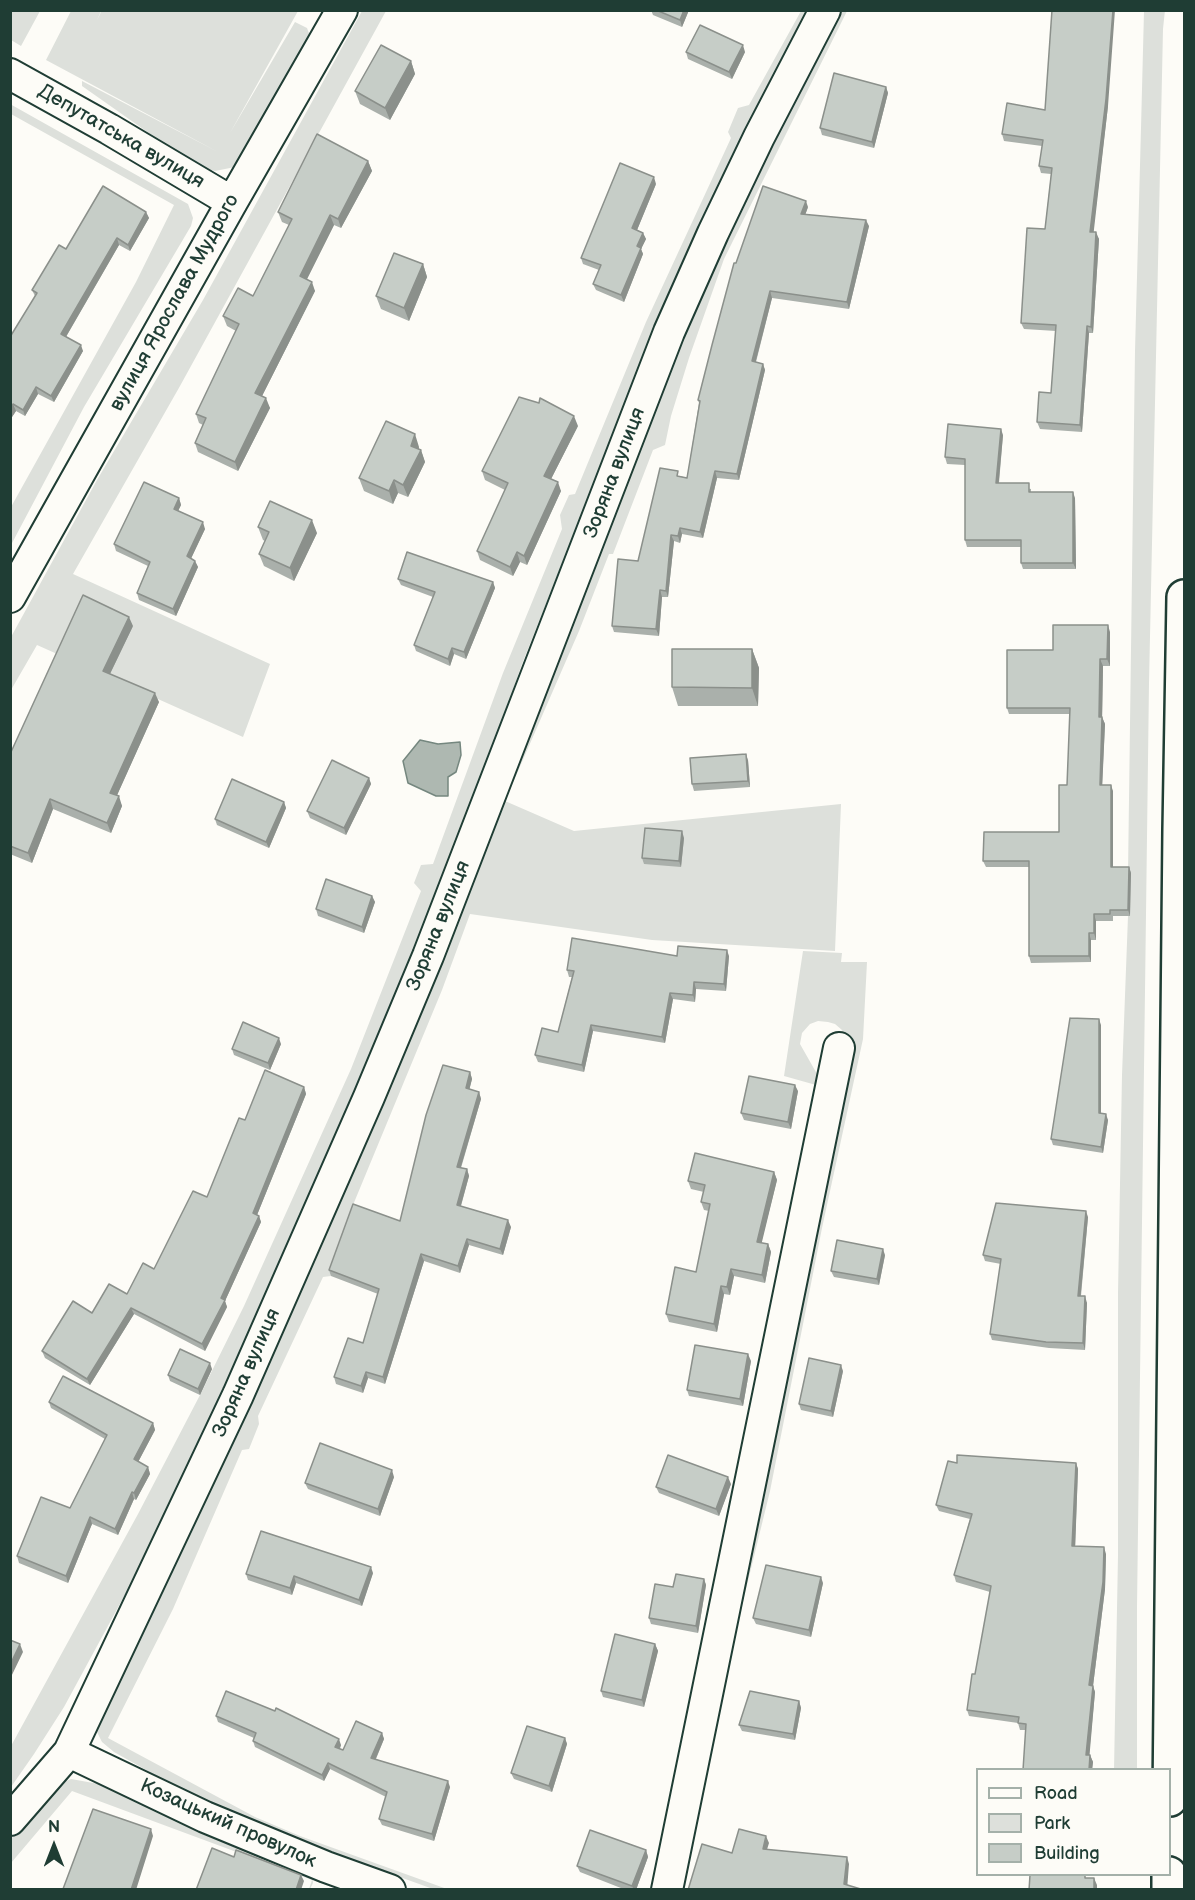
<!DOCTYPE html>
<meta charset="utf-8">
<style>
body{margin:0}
#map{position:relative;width:1195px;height:1900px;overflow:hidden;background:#fdfcf7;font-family:"Balsamiq Sans",sans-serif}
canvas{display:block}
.frame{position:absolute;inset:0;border:12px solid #1f3d34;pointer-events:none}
.legend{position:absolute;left:976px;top:1768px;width:195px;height:108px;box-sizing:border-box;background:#fdfcf7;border:2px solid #a4b0a9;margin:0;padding:8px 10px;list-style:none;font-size:18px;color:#1f3d34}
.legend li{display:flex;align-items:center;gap:12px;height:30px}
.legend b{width:30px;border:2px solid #a4b0a9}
.north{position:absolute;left:24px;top:1816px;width:60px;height:60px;-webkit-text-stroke:4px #fdfcf7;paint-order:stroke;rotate:0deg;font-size:16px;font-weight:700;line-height:24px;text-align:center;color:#1f3d34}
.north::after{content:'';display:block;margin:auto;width:21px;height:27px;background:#1f3d34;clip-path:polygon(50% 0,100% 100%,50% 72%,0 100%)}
</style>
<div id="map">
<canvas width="1195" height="1900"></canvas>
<div class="frame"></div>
<ul class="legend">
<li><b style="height:8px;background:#fdfcf7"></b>Road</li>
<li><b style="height:16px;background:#dde0db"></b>Park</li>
<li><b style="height:16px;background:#c6cdc7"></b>Building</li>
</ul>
<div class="north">N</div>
</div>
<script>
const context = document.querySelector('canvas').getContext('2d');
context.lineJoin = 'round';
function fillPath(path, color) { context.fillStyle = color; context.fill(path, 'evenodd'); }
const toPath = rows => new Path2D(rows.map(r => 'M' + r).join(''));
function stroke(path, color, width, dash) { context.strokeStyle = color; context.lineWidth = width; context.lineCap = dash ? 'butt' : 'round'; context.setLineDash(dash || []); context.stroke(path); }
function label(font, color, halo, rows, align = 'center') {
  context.font = font + ' "Balsamiq Sans",sans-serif'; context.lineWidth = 4.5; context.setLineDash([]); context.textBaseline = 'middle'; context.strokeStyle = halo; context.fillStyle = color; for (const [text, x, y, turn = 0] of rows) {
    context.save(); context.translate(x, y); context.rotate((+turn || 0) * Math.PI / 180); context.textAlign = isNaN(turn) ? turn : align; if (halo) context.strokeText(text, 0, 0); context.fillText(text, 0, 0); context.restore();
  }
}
fillPath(toPath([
 [102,10,298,11,230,133,295,22,307,28,310,36,235,167,215,171,199,167,190,162,82,86,82,81,218,152,46,60,71,11,101,11,97,20],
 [1165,10,1163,29,1149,683,1137,1607,1137,1769,1114,1770,1118,1555,1118,1293,1122,1075,1128,916,1130,916,1131,874,1128,873,1135,351,1141,128,1144,11],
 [10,11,40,11,21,46,11,40],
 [362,11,386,11,180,386,73,574,270,664,243,737,37,645,11,690,11,637,97,480,203,300],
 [801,11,809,11,717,188,666,302,522,664,439,899,173,1506,64,1707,34,1754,11,1787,11,1746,138,1514,200,1395,244,1306,351,1069,421,891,414,883,421,865,433,864,503,673,562,529,560,515,569,495,575,494,646,322,731,138,728,132,738,108,749,105],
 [833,11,847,11,724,259,689,358,671,416,665,445,653,450,613,554,609,554,579,631,505,801,574,831,841,804,835,951,652,940,470,914,442,990,353,1205,346,1237,339,1243,337,1247,340,1253,331,1276,323,1277,258,1416,259,1424,249,1449,242,1450,173,1609,108,1738,255,1817,300,1836,447,1889,433,1889,253,1824,182,1790,114,1752,102,1742,96,1730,97,1715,689,313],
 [10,104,188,204,193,218,191,226,84,407,11,545,11,507,136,282,174,205,11,114],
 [803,951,842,953,841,962,867,962,863,1039,822,1228,770,1491,736,1630,680,1889,792,1356,848,1041,842,1030,835,1024,828,1022,818,1021,810,1024,802,1033,800,1044,821,1081,661,1889,650,1890,717,1584,816,1085,784,1076],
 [71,1779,99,1784,163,1813,312,1874,313,1883,310,1889,309,1889,312,1880,72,1791,11,1863,11,1839,59,1784]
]), '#dde0db');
const water = toPath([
 [420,740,438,744,460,742,461,755,456,772,448,777,448,796,436,796,408,783,403,761,420,740]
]);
fillPath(water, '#aeb8b1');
stroke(water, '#75877f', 1.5);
const minor = toPath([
 [10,74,109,129,232,202],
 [10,597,232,202,342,10],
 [69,1752,205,1817,326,1867,390,1890],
 [10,1820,69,1752,238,1395,369,1097,428,956,669,332,713,233,759,137,825,10],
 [667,1890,839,1048]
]);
const tertiary = toPath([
 [1170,1799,1180,830,1184,597],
 [1169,1890,1169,1874]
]);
stroke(minor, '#1f3d34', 34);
stroke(tertiary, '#1f3d34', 38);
stroke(minor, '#fdfcf7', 30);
stroke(tertiary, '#fdfcf7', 33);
fillPath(toPath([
 [651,10,689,10,682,27,653,15],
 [686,52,745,52,732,79,688,59],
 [411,61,415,74,390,120,360,104,355,91],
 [886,87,888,93,874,148,822,135,820,128],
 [1108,106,1093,232,1099,239,1093,333,1089,333,1082,432,1040,429,1037,422,1051,393,1056,331,1024,329,1021,323,1045,229,1051,174,1041,173,1039,166,1042,146,1004,141,1002,134,1045,110],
 [368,161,372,171,341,228,334,225,307,279,315,291,262,396,270,408,238,471,198,452,195,443,203,425,199,423,196,414,236,331,227,326,223,316,253,296,289,225,282,222,278,212],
 [656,184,637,230,643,233,646,239,641,249,643,254,624,302,596,290,593,284,599,270,583,264,581,258],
 [808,207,805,215,869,226,849,309,772,298,756,362,763,364,765,370,739,480,717,478,703,538,682,534,680,543,674,541,668,597,662,597,659,636,614,632,612,626,638,561,680,476,687,478,699,403,698,400,736,263],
 [146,212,149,218,130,251,119,245,66,337,83,351,54,402,38,394,25,416,16,411,10,420,35,296,32,290,66,249],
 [423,264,427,277,409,321,381,309,376,296],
 [578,426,551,479,561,491,527,565,520,562,513,576,480,560,477,551,505,490,485,480,482,471],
 [1003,435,999,483,1031,489,1031,492,1075,498,1076,569,1023,569,1021,563,1021,547,967,547,965,540,965,465,947,464,945,457],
 [419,447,419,449,421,450,425,462,408,497,398,493,393,504,364,491,359,478],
 [179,498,181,505,178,511,205,529,191,558,195,561,198,567,176,616,139,600,137,593,148,566,116,551,114,544],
 [258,527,317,533,294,581,264,566,259,554,265,541,263,540],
 [398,579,493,582,495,588,466,659,454,654,450,666,416,651,414,645,433,597,401,585],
 [133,626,110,674,159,702,117,795,122,806,111,833,53,809,32,863,10,854,10,752,11,752],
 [1110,632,1110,666,1103,666,1102,717,1105,724,1102,785,1113,791,1113,867,1129,867,1131,873,1130,916,1113,916,1113,921,1096,921,1096,940,1091,940,1091,962,1031,963,1029,956,1029,867,986,867,983,861,1059,832,1067,785,1070,714,1009,714,1007,708,1053,650],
 [752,649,759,668,758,706,678,706,672,687],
 [748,760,750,787,694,791,692,784],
 [369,778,371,784,346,835,310,818,307,811],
 [284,802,286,808,269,848,217,825,215,819],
 [684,838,681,867,644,864,642,858],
 [372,896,375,902,364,933,318,916,316,909],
 [677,956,729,956,726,991,696,989,695,1002,673,999,665,1043,593,1031,584,1072,538,1062,535,1055,558,1032,572,977,569,977,567,970],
 [1101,1025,1101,1113,1108,1120,1103,1153,1053,1145,1051,1139],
 [281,1044,270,1070,234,1055,232,1049],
 [470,1072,472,1079,469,1090,479,1092,481,1099,461,1168,467,1169,469,1176,461,1206,511,1227,503,1255,469,1245,460,1273,424,1261,385,1384,368,1378,363,1393,336,1384,334,1377,363,1343,378,1294,331,1276,329,1270,400,1221],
 [304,1087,306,1094,257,1215,259,1216,261,1222,225,1301,227,1307,205,1351,134,1314,90,1385,45,1358,42,1351,92,1313,127,1294,154,1269,207,1197,245,1120],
 [798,1091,791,1129,744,1120,741,1113],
 [774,1172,777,1180,761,1243,768,1244,771,1252,765,1283,734,1276,730,1295,724,1294,717,1332,669,1322,666,1314,696,1272,709,1211,704,1210,701,1202,704,1192,691,1189,688,1181],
 [1088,1217,1081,1296,1087,1303,1085,1350,1049,1348,992,1340,990,1334,1001,1264,985,1261,983,1255],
 [885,1255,879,1285,834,1277,831,1271],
 [751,1361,743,1406,689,1396,687,1390],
 [212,1369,200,1395,170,1381,168,1375],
 [843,1371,833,1417,801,1410,799,1404],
 [49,1402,153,1423,155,1430,138,1462,148,1467,150,1474,136,1500,134,1499,118,1535,92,1524,68,1583,19,1563,17,1556,70,1508,105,1439,51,1408],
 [957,1463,1076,1463,1078,1469,1075,1546,1106,1554,1105,1589,1093,1686,1095,1692,1089,1755,1090,1755,1093,1762,1092,1770,1023,1770,1026,1730,1020,1730,1018,1723,969,1716,967,1710,975,1674,990,1592,956,1582,954,1575,970,1519,939,1511,936,1505],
 [394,1477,380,1516,308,1489,305,1483],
 [731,1484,719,1516,659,1493,656,1487],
 [373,1573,362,1606,296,1583,292,1595,248,1580,246,1574],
 [704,1579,706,1585,698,1633,651,1624,649,1618,673,1587],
 [823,1583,811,1637,756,1624,753,1618],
 [655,1644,658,1651,644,1707,603,1697,601,1691],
 [799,1701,801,1708,795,1740,742,1731,739,1725],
 [216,1716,341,1745,340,1749,343,1750,382,1733,384,1739,376,1759,450,1787,434,1841,382,1825,379,1819,386,1797,330,1769,324,1781,255,1747,253,1741,254,1738,218,1722],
 [565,1738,567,1744,552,1792,514,1779,511,1773],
 [646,1850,648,1857,636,1890,626,1890,580,1872,577,1866]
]), '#aab0ab');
fillPath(toPath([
 [684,10,689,10,682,27,680,20],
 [1113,10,1115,10,1108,106,1093,238,1090,232],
 [743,45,745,52,732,79,729,72],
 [411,61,415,74,390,120,385,108],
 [886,87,888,93,874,148,872,142],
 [368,161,372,171,341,228,338,219],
 [654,177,656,184,635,235,632,228],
 [806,201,808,207,803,221,801,214],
 [146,212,149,218,130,251,128,245],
 [330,215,334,225,304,285,300,276],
 [866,220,869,226,849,309,847,302],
 [1096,232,1099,239,1093,333,1091,327],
 [643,233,646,239,641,249,643,254,624,302,621,295,637,246],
 [117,238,119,245,64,340,61,334],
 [423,264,427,277,409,321,404,308],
 [312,282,315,291,259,402,255,393],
 [770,291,772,298,754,368,752,361],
 [1087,326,1089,333,1082,432,1080,425],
 [81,345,83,351,54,402,51,396],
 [763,364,765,370,739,480,737,474],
 [36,387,38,394,25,416,23,410],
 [266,398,270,408,238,471,235,462],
 [13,404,16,411,10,420,10,410],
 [574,416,578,426,548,485,544,476],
 [1001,429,1003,435,998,490,996,483],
 [415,434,419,447,416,458,411,446],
 [421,450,425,462,408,497,403,485],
 [715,471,717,478,703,538,700,532],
 [394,480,398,493,393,504,389,491],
 [558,482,561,491,527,565,524,556],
 [1073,492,1075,498,1076,569,1073,563],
 [179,498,181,505,176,515,174,509],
 [312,520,317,533,294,581,290,568],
 [203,522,205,529,189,563,187,556],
 [680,528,682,534,680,543,678,536],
 [671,535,674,541,668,597,666,591],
 [517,552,520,562,513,576,510,567],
 [195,561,198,567,176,616,173,609],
 [493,582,495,588,466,659,464,652],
 [660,590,662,597,659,636,656,629],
 [129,617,133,626,107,680,103,671],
 [1108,625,1110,632,1110,666,1107,659],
 [452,648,454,654,450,666,448,659],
 [752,649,759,668,758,706,752,688],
 [1100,659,1103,666,1102,724,1099,717],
 [155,693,159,702,114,802,110,793],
 [1102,717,1105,724,1102,791,1100,785],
 [746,754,748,760,750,787,748,781],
 [369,778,371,784,346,835,344,828],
 [1111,785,1113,791,1113,873,1111,867],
 [119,796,122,806,111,833,107,823],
 [50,799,53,809,32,863,28,853],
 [284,802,286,808,269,848,266,842],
 [682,831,684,838,681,867,679,861],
 [1129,867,1131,873,1130,916,1128,910],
 [372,896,375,902,364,933,362,927],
 [1094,914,1096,921,1096,940,1094,933],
 [1089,933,1091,940,1091,962,1089,956],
 [727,950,729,956,726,991,724,984],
 [694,982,696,989,695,1002,693,995],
 [670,993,673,999,665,1043,662,1037],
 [1099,1019,1101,1025,1101,1119,1099,1113],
 [591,1025,593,1031,584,1072,582,1065],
 [279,1038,281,1044,270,1070,268,1063],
 [470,1072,472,1079,468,1095,466,1088],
 [795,1085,798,1091,791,1129,788,1122],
 [304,1087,306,1094,255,1220,253,1213],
 [479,1092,481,1099,459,1173,457,1167],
 [1106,1114,1108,1120,1103,1153,1101,1147],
 [467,1169,469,1176,459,1212,457,1205],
 [774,1172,777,1180,760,1250,757,1242],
 [1086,1211,1088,1217,1080,1302,1078,1296],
 [259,1216,261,1222,225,1301,227,1307,205,1351,202,1344,221,1298],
 [508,1220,511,1227,503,1255,500,1249],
 [467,1239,469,1245,460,1273,458,1266],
 [768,1244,771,1252,765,1283,762,1275],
 [883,1249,885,1255,879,1285,877,1279],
 [421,1254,424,1261,385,1384,383,1377],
 [731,1269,734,1276,730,1295,727,1287],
 [721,1286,724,1294,717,1332,714,1324],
 [1085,1296,1087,1303,1085,1350,1083,1343],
 [131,1308,134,1314,90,1385,87,1379],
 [748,1354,751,1361,743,1406,740,1399],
 [210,1363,212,1369,200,1395,198,1389],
 [841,1365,843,1371,833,1417,831,1411],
 [366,1372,368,1378,363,1393,361,1386],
 [153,1423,155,1430,136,1466,134,1459],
 [1076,1463,1078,1469,1075,1552,1072,1546],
 [148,1467,150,1474,136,1500,134,1493],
 [392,1470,394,1477,380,1516,378,1509],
 [728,1477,731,1484,719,1516,716,1509],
 [132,1492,134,1499,118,1535,115,1529],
 [90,1517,92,1524,68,1583,66,1576],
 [1104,1547,1106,1554,1105,1589,1093,1686,1095,1692,1089,1761,1086,1755,1089,1685],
 [371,1567,373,1573,362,1606,359,1600],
 [294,1576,296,1583,292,1595,290,1588],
 [821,1577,823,1583,811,1637,809,1630],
 [704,1579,706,1585,698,1633,696,1626],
 [20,1644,23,1652,10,1679,10,1665],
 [655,1644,658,1651,644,1707,642,1700],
 [799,1701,801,1708,795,1740,793,1734],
 [382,1733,384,1739,373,1765,371,1758],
 [565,1738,567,1744,552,1792,549,1786],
 [339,1739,341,1745,337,1754,335,1747],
 [1090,1755,1093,1762,1092,1770,1089,1770],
 [328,1763,330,1769,324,1781,322,1775],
 [448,1781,450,1787,434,1841,432,1834],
 [151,1829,153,1836,136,1890,131,1890],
 [766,1836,769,1843,765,1856,763,1849],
 [646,1850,648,1857,636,1890,634,1890,632,1886],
 [847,1857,849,1864,847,1890,844,1884],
 [301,1875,304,1881,301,1890,296,1890],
 [1094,1878,1097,1885,1097,1890,1094,1890]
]), '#8b908b');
const building = toPath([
 [656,10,684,10,680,20,656,10],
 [1052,10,1113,10,1106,99,1090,232,1096,232,1091,327,1087,326,1080,425,1037,422,1039,392,1051,393,1056,325,1021,323,1027,228,1045,229,1052,168,1039,166,1043,140,1002,134,1007,103,1045,110,1052,10],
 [700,25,743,45,729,72,686,52,700,25],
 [381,45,411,61,385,108,355,91,381,45],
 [834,73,886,87,872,142,820,128,834,73],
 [317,134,368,161,338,219,330,215,300,276,312,282,255,393,266,398,235,462,195,443,206,418,196,414,239,324,223,316,238,288,253,296,292,219,278,212,317,134],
 [620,163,654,177,632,228,643,233,637,246,641,248,621,295,593,284,601,265,581,258,620,163],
 [103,186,146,212,128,245,117,238,61,334,81,345,51,396,36,387,23,410,13,404,10,410,10,337,37,293,32,290,59,245,66,249,103,186],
 [763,186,806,201,801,214,866,220,847,302,770,291,752,361,763,364,737,474,715,471,700,532,680,528,678,536,671,535,666,591,660,590,656,629,612,626,618,559,638,561,660,468,678,471,677,476,687,478,700,401,698,400,712,345,734,263,736,263,763,186],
 [394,253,423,264,404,308,376,296,394,253],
 [519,397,539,403,540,398,574,416,544,476,558,482,524,556,517,552,510,567,477,551,508,483,482,471,519,397],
 [386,421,415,434,411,446,421,450,403,485,394,480,389,491,359,478,386,421],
 [948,424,1001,429,996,483,1029,483,1029,492,1073,492,1073,563,1021,563,1021,540,965,540,965,459,945,457,948,424],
 [144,482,179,498,174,509,203,522,187,556,195,561,173,609,137,593,150,562,114,544,144,482],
 [270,501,312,520,290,568,259,554,269,532,258,527,270,501],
 [407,552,493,582,464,652,452,648,448,659,414,645,435,592,398,579,407,552],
 [83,595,129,617,103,671,155,693,110,793,119,796,107,823,50,799,28,853,10,846,10,752,11,752,83,595],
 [1053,625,1108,625,1107,659,1100,659,1099,717,1102,717,1100,785,1111,785,1111,867,1129,867,1128,910,1110,910,1110,914,1094,914,1094,933,1089,933,1089,956,1029,956,1029,861,983,861,984,832,1059,832,1059,785,1067,785,1070,708,1007,708,1007,650,1053,650,1053,625],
 [672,649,752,649,752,688,672,687,672,649],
 [746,754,748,781,692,784,690,758,746,754],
 [332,760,369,778,344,828,307,811,332,760],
 [232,779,284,802,266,842,215,819,232,779],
 [645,828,682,831,679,861,642,858,645,828],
 [326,879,372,896,362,927,316,909,326,879],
 [572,938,677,956,678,946,727,950,724,984,694,982,693,995,670,993,662,1037,591,1025,582,1065,535,1055,542,1028,558,1032,574,971,567,970,572,938],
 [1070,1018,1099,1019,1099,1113,1106,1114,1101,1147,1051,1139,1070,1018],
 [243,1022,279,1038,268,1063,232,1049,243,1022],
 [443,1065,470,1072,466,1088,479,1092,457,1167,467,1169,457,1205,508,1220,500,1249,467,1239,458,1266,421,1254,383,1377,366,1372,361,1386,334,1377,348,1338,363,1343,379,1289,329,1270,353,1204,400,1221,426,1115,443,1065],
 [265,1070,304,1087,253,1213,259,1216,221,1298,225,1300,202,1344,131,1308,87,1379,42,1351,73,1301,92,1313,109,1284,127,1294,143,1263,154,1269,193,1191,207,1197,239,1118,245,1120,265,1070],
 [749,1076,795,1085,788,1122,741,1113,749,1076],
 [695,1153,774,1172,757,1242,768,1244,762,1275,731,1269,727,1287,721,1286,714,1324,666,1314,675,1267,696,1272,710,1204,701,1202,705,1185,688,1181,695,1153],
 [996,1203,1086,1211,1078,1296,1085,1296,1083,1343,1046,1342,990,1334,1001,1259,983,1255,996,1203],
 [837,1240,883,1249,877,1279,831,1271,837,1240],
 [695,1345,748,1354,740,1399,687,1390,695,1345],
 [180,1349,210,1363,198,1389,168,1375,180,1349],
 [809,1358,841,1365,831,1411,799,1404,809,1358],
 [63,1376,153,1423,134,1459,148,1467,134,1493,132,1492,115,1529,90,1517,66,1576,17,1556,41,1497,70,1508,107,1435,49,1402,63,1376],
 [320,1443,392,1470,378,1509,305,1483,320,1443],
 [668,1455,728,1477,716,1509,656,1487,668,1455],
 [957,1455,1076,1463,1072,1546,1104,1547,1103,1582,1089,1685,1093,1686,1086,1755,1090,1755,1089,1770,1023,1770,1026,1724,1018,1723,1019,1717,967,1710,972,1674,975,1674,991,1586,954,1575,972,1514,936,1505,948,1461,957,1463,957,1455],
 [261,1531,371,1567,359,1600,294,1576,290,1588,246,1574,261,1531],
 [766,1565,821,1577,809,1630,753,1618,766,1565],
 [676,1574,704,1579,696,1626,649,1618,655,1584,673,1587,676,1574],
 [615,1634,655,1644,642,1700,601,1691,615,1634],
 [10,1640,20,1644,10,1665,10,1640],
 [226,1691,275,1711,276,1708,339,1739,335,1747,343,1750,356,1721,382,1733,371,1758,448,1781,432,1834,379,1819,387,1792,328,1763,322,1775,253,1741,256,1733,216,1716,226,1691],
 [750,1691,799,1701,793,1734,739,1725,750,1691],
 [527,1726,565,1738,549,1786,511,1773,527,1726],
 [93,1809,151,1829,131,1890,63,1889,93,1809],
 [739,1829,766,1836,763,1849,847,1857,844,1884,864,1890,688,1890,702,1844,732,1853,739,1829],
 [590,1830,646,1850,632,1886,577,1866,590,1830],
 [212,1848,234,1857,236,1850,301,1875,296,1890,196,1890,212,1848],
 [1030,1875,1085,1875,1085,1878,1094,1878,1094,1890,1029,1890,1030,1875]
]);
fillPath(building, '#c6cdc7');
stroke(building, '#8b908b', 1.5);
label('20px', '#1f3d34', '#fdfcf7', [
 ["Депутатська вулиця",121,137,30],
 ["вулиця Ярослава Мудрого",175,303,-61],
 ["Зоряна вулиця",615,473,-69],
 ["Зоряна вулиця",439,926,-68],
 ["Зоряна вулиця",247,1373,-66],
 ["Козацький провулок",228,1824,24]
]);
</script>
